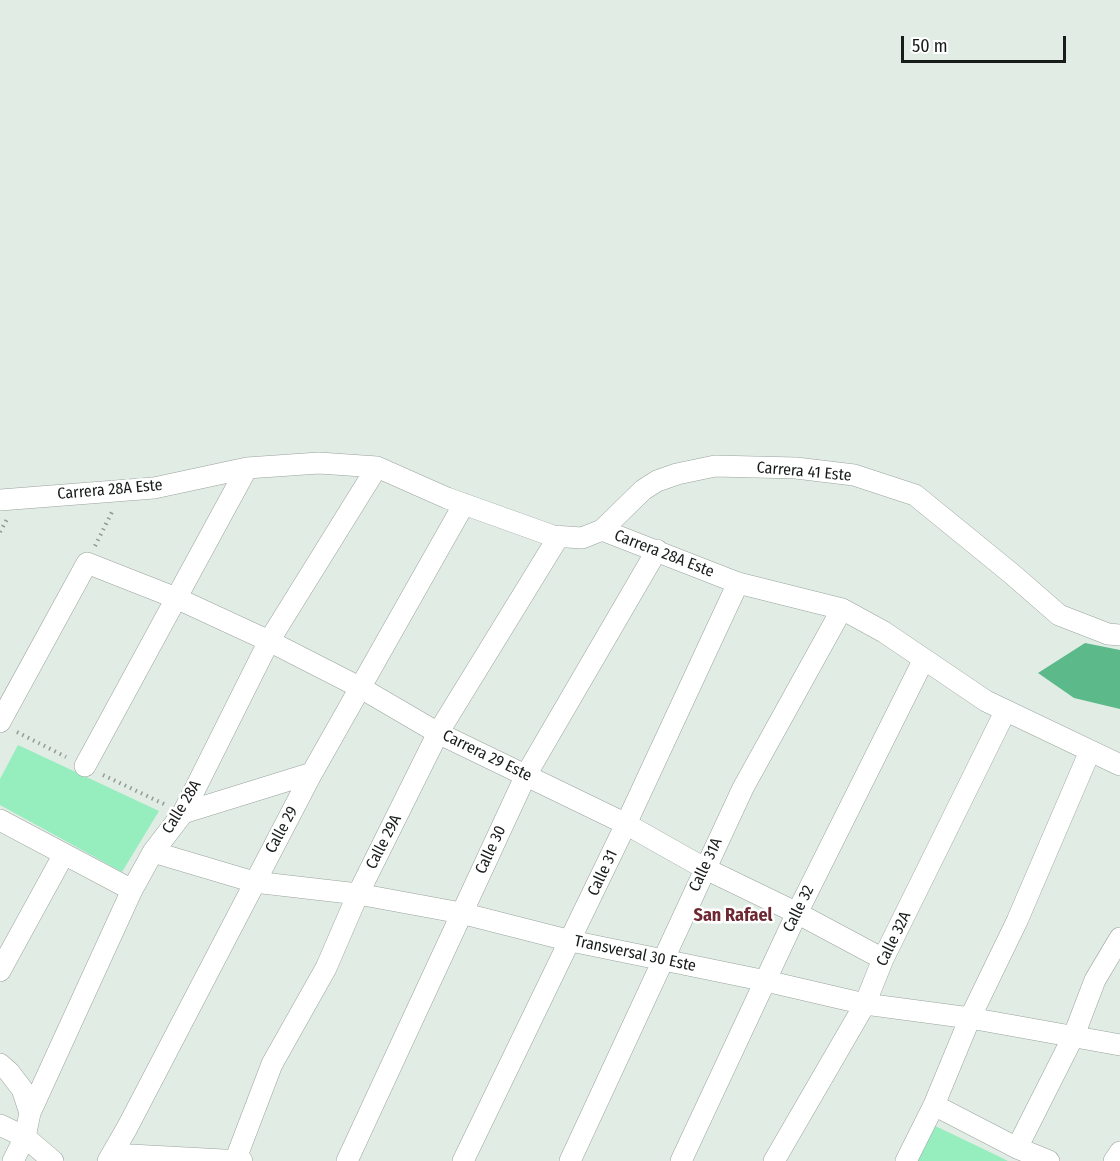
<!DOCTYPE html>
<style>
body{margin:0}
#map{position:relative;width:1120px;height:1161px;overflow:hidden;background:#e1ece5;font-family:"Fira Sans Condensed",sans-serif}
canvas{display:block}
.scale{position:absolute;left:901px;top:36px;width:165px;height:27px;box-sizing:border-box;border:3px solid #181c1a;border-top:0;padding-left:8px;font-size:18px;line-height:21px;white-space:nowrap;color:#181c1a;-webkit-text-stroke:4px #fff;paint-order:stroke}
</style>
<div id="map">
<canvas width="1120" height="1161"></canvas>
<div class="scale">50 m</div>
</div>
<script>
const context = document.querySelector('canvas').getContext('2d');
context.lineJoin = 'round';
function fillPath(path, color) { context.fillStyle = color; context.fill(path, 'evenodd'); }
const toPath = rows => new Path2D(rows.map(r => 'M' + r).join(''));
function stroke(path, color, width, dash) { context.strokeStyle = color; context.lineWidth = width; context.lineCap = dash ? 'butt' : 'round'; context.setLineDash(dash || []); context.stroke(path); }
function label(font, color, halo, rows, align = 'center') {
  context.font = font + ' "Fira Sans Condensed",sans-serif'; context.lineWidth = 5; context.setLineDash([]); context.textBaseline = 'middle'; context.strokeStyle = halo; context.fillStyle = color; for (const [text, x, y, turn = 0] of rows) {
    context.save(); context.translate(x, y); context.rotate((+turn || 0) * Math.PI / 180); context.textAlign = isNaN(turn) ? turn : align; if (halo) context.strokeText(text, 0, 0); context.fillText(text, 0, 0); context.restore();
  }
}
fillPath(toPath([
 [18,745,159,811,122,872,0,805,0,779],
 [929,1123,996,1155,1008,1161,911,1161]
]), '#96edbe');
fillPath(toPath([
 [1085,643,1120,650,1120,709,1074,698,1038,673]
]), '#5bb98a');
const minor = toPath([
 [0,500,154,488,247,468,319,463,377,467,447,498,553,536,582,538,602,530,738,583,842,609,884,632,986,701,1120,765],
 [602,530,643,490,657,481,677,474,715,466,796,468,854,475,915,495,1012,574,1059,615,1108,634,1120,635],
 [0,722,87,563,176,598,269,641,361,688,438,733,626,824,704,868,797,913,883,959],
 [85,766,247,468],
 [183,813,312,773],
 [0,820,132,890],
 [153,852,254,882,358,894,461,913,571,941,766,981,865,1004,970,1018,1120,1045],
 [0,971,64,854],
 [0,1064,9,1072,22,1089,30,1113],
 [934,1105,1017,1148,1049,1161],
 [0,1125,25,1137,53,1161],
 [1017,1148,1074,1035,1095,980,1120,938],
 [112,1154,242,1161],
 [13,1161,25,1137,30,1113,132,890,153,852,183,813,269,641,377,467],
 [108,1161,127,1128,312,773,464,504],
 [235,1161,272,1064,326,968,358,894,438,733,559,536],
 [347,1161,526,775,657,550],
 [463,1161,626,824,738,583],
 [570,1161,743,788,842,609],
 [681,1161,797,913,924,659],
 [774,1161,865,1004,883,959,1005,712],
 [906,1161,934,1105,970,1018,1017,921,1090,751],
 [1114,1161,1120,1152]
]);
stroke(minor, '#99a39d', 22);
stroke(toPath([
 [0,532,7,519],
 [95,546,112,512],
 [17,732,66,757],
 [103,775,164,804]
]), '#939b96', 4, [1.5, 4.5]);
stroke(minor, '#fff', 21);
label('16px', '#181c1a', '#fff', [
 ["Carrera 41 Este",804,472,5],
 ["Carrera 28A Este",110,490,-5],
 ["Carrera 28A Este",664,554,21],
 ["Carrera 29 Este",487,756,26],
 ["Calle 28A",182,807,-59],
 ["Calle 29",282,830,-62],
 ["Calle 29A",384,842,-63],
 ["Calle 30",491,850,-65],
 ["Calle 31A",706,865,-65],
 ["Calle 31",603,873,-65],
 ["Calle 32",799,909,-64],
 ["Calle 32A",894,939,-64],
 ["Transversal 30 Este",635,954,12]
]);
label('bold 18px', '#6d2731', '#fff', [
 ["San Rafael",733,916]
]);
</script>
